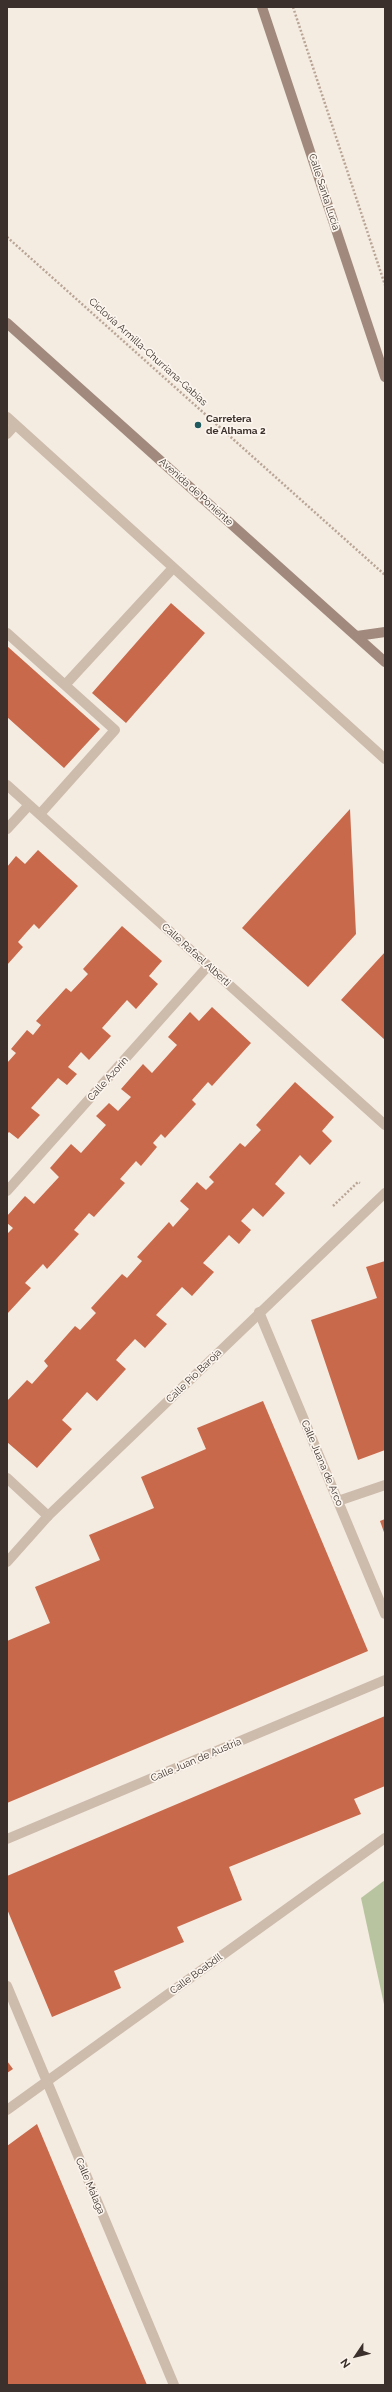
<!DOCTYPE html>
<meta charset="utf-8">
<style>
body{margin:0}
#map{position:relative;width:392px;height:2392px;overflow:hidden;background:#f4ebe1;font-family:Raleway,sans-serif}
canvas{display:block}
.frame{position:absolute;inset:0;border:8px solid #3b302b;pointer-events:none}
.north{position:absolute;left:336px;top:2336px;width:40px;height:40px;-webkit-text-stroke:3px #fbf5ee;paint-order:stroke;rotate:235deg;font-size:11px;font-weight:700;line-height:16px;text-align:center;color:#3b302b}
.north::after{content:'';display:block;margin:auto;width:14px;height:18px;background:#3b302b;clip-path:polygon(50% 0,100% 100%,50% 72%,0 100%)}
</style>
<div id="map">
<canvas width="392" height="2392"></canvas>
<div class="frame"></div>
<div class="north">N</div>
</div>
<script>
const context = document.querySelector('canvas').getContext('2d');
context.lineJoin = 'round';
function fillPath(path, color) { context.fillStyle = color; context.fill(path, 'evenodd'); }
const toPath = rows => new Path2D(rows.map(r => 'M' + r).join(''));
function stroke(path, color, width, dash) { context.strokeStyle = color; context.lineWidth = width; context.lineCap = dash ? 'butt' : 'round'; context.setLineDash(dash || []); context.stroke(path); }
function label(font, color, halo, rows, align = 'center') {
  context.font = font + ' Raleway,sans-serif'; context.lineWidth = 3.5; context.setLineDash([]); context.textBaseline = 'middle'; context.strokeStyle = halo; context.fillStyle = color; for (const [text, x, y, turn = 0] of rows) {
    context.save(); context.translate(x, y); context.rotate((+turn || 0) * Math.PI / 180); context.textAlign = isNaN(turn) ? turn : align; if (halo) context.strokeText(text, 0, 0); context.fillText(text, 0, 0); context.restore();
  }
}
fillPath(toPath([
 [385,1880,385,2009,361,1898]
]), '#b8c4a0');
fillPath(toPath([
 [171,603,205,633,126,723,92,693],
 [7,646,100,729,64,768,7,717],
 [350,809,356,934,308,987,242,928],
 [38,850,78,886,39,929,34,924,25,934,18,942,23,947,7,965,7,867,16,856,25,864],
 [122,926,162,961,149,976,158,984,136,1009,127,1000,102,1028,111,1036,89,1060,81,1052,68,1067,77,1074,67,1085,58,1078,31,1108,40,1115,18,1139,9,1132,7,1134,7,1063,16,1053,11,1049,27,1030,33,1035,41,1025,36,1021,66,988,71,992,88,974,83,969],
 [385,952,385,1040,341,1000],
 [212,1007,251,1043,212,1086,208,1082,192,1100,196,1104,165,1138,161,1134,153,1143,157,1147,141,1166,136,1161,120,1179,125,1183,94,1217,89,1213,74,1230,79,1234,47,1269,43,1264,25,1283,31,1288,7,1314,7,1234,13,1228,7,1223,7,1216,25,1196,34,1204,46,1191,59,1177,50,1168,71,1144,81,1153,106,1125,96,1116,109,1103,118,1111,131,1097,121,1089,143,1064,152,1073,177,1045,168,1037,190,1012,199,1021],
 [295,1082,334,1117,322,1131,332,1141,310,1165,300,1155,275,1184,285,1193,263,1217,253,1208,241,1221,251,1230,239,1244,229,1235,203,1263,214,1272,192,1296,182,1287,156,1315,167,1324,145,1348,135,1339,122,1353,116,1360,126,1369,97,1401,87,1392,62,1420,72,1429,37,1468,7,1442,7,1401,27,1380,32,1384,48,1366,44,1361,75,1326,80,1330,96,1313,91,1308,122,1274,127,1278,142,1261,137,1257,169,1222,173,1227,189,1209,180,1201,197,1182,206,1190,214,1182,209,1177,240,1143,245,1147,261,1130,256,1125],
 [385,1261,385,1450,358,1460,311,1320,377,1298,366,1267],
 [263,1401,368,1651,7,1803,7,1641,50,1623,35,1587,100,1560,89,1535,154,1508,141,1477,206,1449,197,1428],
 [385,1519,385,1535,380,1521],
 [385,1716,385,1786,354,1799,361,1814,229,1867,242,1900,177,1927,184,1942,114,1971,121,1988,52,2017,7,1909,7,1876],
 [7,2061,13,2069,7,2073],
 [37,2124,98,2270,147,2385,7,2385,7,2146]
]), '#c8694b');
stroke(toPath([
 [293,7,385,285],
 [7,237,385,575],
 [333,1206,358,1182,360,1183]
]), '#b9a596', 2.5, [2, 2]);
stroke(toPath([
 [7,417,385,759],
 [7,434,15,425],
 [7,633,115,730,40,814],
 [65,685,173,568],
 [7,785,385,1125],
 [7,829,29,805],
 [7,1191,208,966],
 [259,1312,385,1614],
 [7,1478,48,1516],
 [338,1501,385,1485],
 [7,1839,385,1680],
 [7,2110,385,1838]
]), '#cdbbac', 10);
stroke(toPath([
 [7,1562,48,1516,385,1193],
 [7,1986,174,2385]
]), '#cdbbac', 10);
stroke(toPath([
 [262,7,385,377],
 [7,323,385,662],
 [357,636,385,632]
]), '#a18a7d', 10);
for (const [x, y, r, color] of [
 [198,425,4,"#1f5a5e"]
]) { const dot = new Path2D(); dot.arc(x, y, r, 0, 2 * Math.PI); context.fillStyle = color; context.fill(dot); stroke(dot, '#fbf5ee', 1.5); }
label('10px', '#3b302b', '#fbf5ee', [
 ["Calle Santa Lucía",324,192,72],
 ["Ciclovía Armilla-Churriana-Gabias",148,352,42],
 ["Avenida de Poniente",196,492,42],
 ["Calle Rafael Alberti",196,955,42],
 ["Calle Azorín",108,1079,-48],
 ["Calle Pío Baroja",194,1376,-44],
 ["Calle Juana de Arco",322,1463,67],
 ["Calle Juan de Austria",196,1760,-23],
 ["Calle Boabdil",196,1974,-36],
 ["Calle Málaga",90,2186,67]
]);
label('bold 10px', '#3b302b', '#fbf5ee', [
 ["Carretera",206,419],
 ["de Alhama 2",206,431]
], 'left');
</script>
